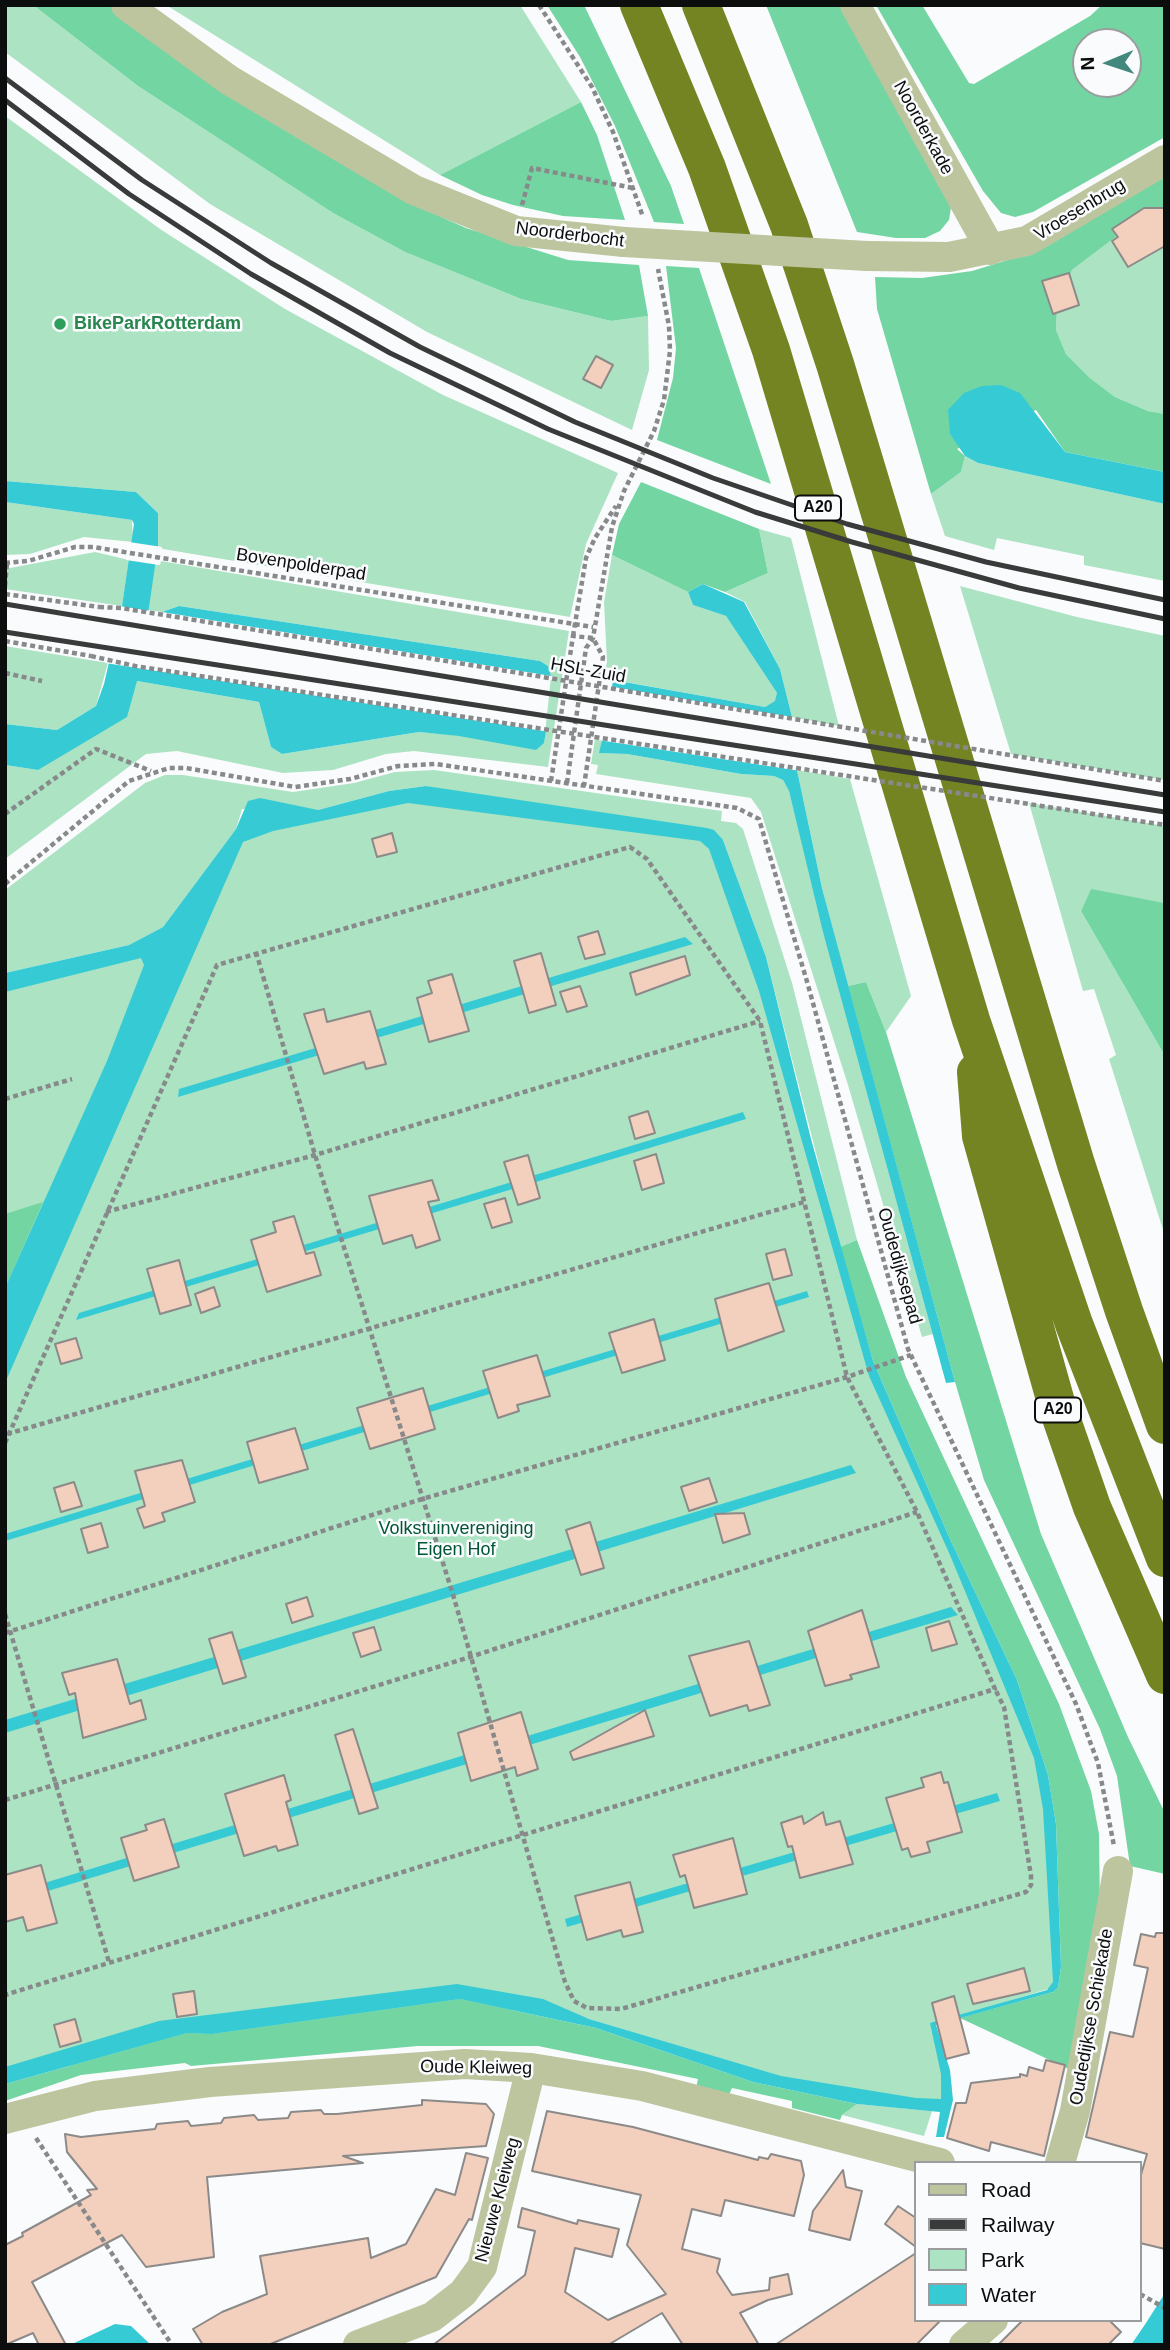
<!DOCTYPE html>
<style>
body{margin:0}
#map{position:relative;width:1170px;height:2350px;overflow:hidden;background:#fafbfd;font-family:Helvetica,sans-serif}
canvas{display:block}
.frame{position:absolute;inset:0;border:7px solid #0c0d0d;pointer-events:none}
.legend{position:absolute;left:914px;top:2161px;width:228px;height:161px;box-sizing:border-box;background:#fafbfd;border:2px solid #9b9c9d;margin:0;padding:9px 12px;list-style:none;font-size:21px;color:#0c0d0d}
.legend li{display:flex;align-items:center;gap:14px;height:35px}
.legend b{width:35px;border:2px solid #9b9c9d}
.north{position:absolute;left:1072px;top:28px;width:70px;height:70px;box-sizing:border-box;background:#fafbfd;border:2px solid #9b9c9d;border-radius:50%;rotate:268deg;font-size:19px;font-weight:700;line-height:28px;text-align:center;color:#0c0d0d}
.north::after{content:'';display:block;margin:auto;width:24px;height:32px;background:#43887d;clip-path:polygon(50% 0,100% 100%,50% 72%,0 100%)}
</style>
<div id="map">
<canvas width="1170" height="2350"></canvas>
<div class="frame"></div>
<ul class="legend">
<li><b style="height:9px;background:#bcc59e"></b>Road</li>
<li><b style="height:9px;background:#393a3a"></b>Railway</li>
<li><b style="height:19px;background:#ace3c3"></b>Park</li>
<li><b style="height:19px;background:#36cbd4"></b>Water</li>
</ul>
<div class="north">N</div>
</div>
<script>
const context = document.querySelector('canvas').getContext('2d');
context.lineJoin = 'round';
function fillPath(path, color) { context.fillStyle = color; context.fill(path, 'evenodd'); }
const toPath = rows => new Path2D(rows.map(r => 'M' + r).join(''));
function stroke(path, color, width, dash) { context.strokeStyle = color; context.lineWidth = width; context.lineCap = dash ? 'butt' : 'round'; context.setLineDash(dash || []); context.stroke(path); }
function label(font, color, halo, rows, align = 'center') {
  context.font = font + ' Helvetica,sans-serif'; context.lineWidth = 5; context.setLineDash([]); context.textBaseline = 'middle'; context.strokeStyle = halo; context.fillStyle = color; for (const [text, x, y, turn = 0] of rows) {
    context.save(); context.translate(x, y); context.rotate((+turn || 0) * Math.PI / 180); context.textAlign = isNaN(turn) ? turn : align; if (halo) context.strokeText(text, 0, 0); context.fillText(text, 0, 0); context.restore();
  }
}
fillPath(toPath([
 [5,5,33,5,138,86,333,213,405,252,521,299,611,321,648,316,649,370,632,430,427,332,210,204,5,52],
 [166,5,520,5,581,102,440,175],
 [5,116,160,229,285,309,443,395,618,473,586,544,570,617,163,549,158,546,158,513,136,492,5,481],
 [1165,209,1165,414,1148,411,1115,397,1090,378,1066,354,1056,330,1057,309,1072,270,1117,236],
 [965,456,978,463,1165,504,1165,581,1084,565,1084,556,997,538,994,550,945,536,931,494,961,472],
 [5,502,132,520,133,542,84,537,30,554,5,555],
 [759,529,791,538,839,726,792,717,780,669,745,602,725,592,768,573],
 [95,552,129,560,122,606,5,589,5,569],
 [612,555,688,592,693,605,726,616,777,693,776,701,765,707,603,678,607,662,604,602],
 [161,561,569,631,548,767,414,751,386,754,333,770,283,773,177,751,146,754,5,859,5,765,38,770,137,681,259,702,271,747,282,754,419,732,544,743,551,677,548,666,540,661,179,606,162,612,147,610,155,564,160,565],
 [960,586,1077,617,1165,636,1165,780,1011,754],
 [5,646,108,663,96,706,57,730,5,724],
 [595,739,602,740,600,753,627,754,741,774,774,776,783,780,789,791,933,1334,922,1337,848,1085,761,812,751,798,596,774,598,765,591,764],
 [434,770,722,811,721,821,736,823,743,829,792,983,857,1240,840,1247,766,957,723,840,426,786,389,791,318,810,242,809,236,829,163,927,129,945,5,973,5,890,145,783,165,775,183,775,293,792,354,783,395,772],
 [797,770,850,779,911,996,886,1032,866,982,848,986,822,888],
 [412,795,707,838,723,856,872,1367,1043,1773,1054,1987,933,2025,949,2096,936,2106,780,2077,546,2006,5,2074,5,982,170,943,248,820,310,815],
 [1029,803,1165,826,1165,903,1091,890,1081,911,1165,1056,1165,1236,1109,1059,1116,1055,1094,989,1083,991],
 [857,2104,932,2111,924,2136,842,2115]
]), '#ace3c3');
fillPath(toPath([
 [33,5,118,5,408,202,466,228,568,260,639,265,648,316,611,321,521,299,405,252,333,213,138,86],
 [547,5,584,5,671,186,684,224,654,222,615,126,580,57],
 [766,5,841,5,952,201,949,220,940,231,925,238,896,238,857,232],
 [876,5,922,5,969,83,974,84,1090,16,1102,5,1164,5,1165,137,1033,212,1015,217,1001,213,983,191],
 [1086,42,1128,42,1128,84,1086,84],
 [581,102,597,135,625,220,563,216,513,205,482,195,440,175],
 [1165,177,1165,209,1117,236,1072,270,1057,309,1056,330,1066,354,1090,378,1115,397,1148,411,1165,414,1165,472,1065,452,1036,410,957,449,965,456,961,472,931,494,877,309,875,277,922,278,972,271,1037,251],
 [666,266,699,268,771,484,657,440,673,378,676,348],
 [641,482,759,529,768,573,725,592,703,584,688,592,612,555,619,524],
 [1091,889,1165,903,1165,1056,1081,911],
 [866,982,886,1032,1041,1534,1128,1737,1165,1813,1165,1874,1130,1866,1117,1776,1100,1729,984,1480,955,1382,848,986],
 [43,1202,5,1288,5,1214],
 [857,1240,906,1377,1059,1704,1091,1791,1099,1834,1100,1912,1071,2070,960,2018,1053,1992,1058,1988,1061,1967,1056,1824,1048,1775,1017,1680,950,1539,873,1361,840,1247],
 [460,1999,596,2028,753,2082,857,2104,842,2115,840,2120,792,2108,792,2101,732,2088,728,2097,696,2088,698,2079,538,2046,418,2046,191,2066,185,2063,81,2075,5,2101,5,2084,187,2033,212,2034]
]), '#73d6a2');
fillPath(toPath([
 [1001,385,1020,393,1065,452,1165,472,1165,504,978,463,965,456,950,434,948,410,964,393,982,386],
 [5,481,136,492,158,513,158,546,140,668,546,731,544,743,536,750,459,736,419,732,282,754,271,747,259,702,137,681,127,717,38,770,5,765,5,724,57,730,96,706,104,684,122,606,134,524,132,520,5,502],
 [703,584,744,602,780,669,792,717,612,687,613,680,765,707,775,701,777,693,726,616,693,605,688,592],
 [179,606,540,661,548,666,551,676,162,612],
 [602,740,797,770,822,888,955,1382,946,1383,823,932,789,791,783,780,774,776,741,774,627,754,599,753],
 [426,786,707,828,714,830,723,840,766,957,811,1139,873,1361,950,1539,1017,1680,1048,1775,1056,1824,1061,1967,1058,1988,1053,1992,936,2025,950,2070,953,2100,944,2137,936,2137,940,2112,857,2104,753,2082,596,2028,460,1999,212,2034,187,2033,5,2084,5,2067,159,2021,457,1984,543,1999,589,2019,781,2076,916,2098,941,2099,941,2074,930,2023,1047,1990,1053,1982,1043,1809,1034,1758,950,1555,869,1376,759,991,709,849,700,841,408,803,273,831,243,842,5,1383,5,1288,107,1061,144,965,141,958,5,992,5,973,129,945,163,927,236,829,248,801,260,798,318,810,389,791],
 [685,937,693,944,178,1097,179,1089],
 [743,1112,746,1119,76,1320,79,1313],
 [807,1291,809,1297,5,1541,5,1534],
 [851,1465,856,1473,5,1733,5,1720],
 [951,1607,958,1615,5,1904,5,1895],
 [997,1793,1000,1801,567,1927,565,1919],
 [1165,2293,1165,2345,1131,2345,1146,2323],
 [115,2324,131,2326,151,2345,70,2345]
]), '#36cbd4');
fillPath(toPath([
 [129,542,162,547,159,565,126,560],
 [119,606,151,611,144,665,547,728,550,732,105,663],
 [158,612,495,667,555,677,551,680,161,616],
 [608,686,686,700,796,718,791,721,686,703,611,690],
 [602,737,797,767,801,771,598,740]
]), '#fafbfd');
const building = toPath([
 [1144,208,1165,208,1165,246,1128,267,1112,241,1118,237,1112,229,1144,208],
 [1069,273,1079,305,1053,314,1042,281,1069,273],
 [596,356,613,365,601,388,583,379,596,356],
 [392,833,397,852,377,857,372,839,392,833],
 [598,931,605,954,585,959,578,937,598,931],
 [541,953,556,1005,529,1013,514,961,541,953],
 [685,956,690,975,636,995,630,973,685,956],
 [452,974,469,1031,429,1042,417,998,432,993,428,981,452,974],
 [580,986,587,1006,567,1012,560,992,580,986],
 [324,1009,327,1022,370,1011,386,1064,366,1069,364,1062,324,1074,304,1014,324,1009],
 [648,1111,655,1133,635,1139,629,1117,648,1111],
 [656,1154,664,1183,642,1190,634,1161,656,1154],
 [528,1155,540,1198,518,1205,504,1162,528,1155],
 [432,1180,439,1200,428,1202,440,1240,416,1248,412,1235,383,1244,369,1196,432,1180],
 [505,1198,512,1222,492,1228,484,1204,505,1198],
 [294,1216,306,1254,314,1252,321,1275,267,1292,251,1240,276,1232,273,1222,294,1216],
 [785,1249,792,1275,773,1280,766,1254,785,1249],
 [179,1260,191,1305,160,1314,147,1269,179,1260],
 [769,1283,784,1331,728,1351,715,1299,769,1283],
 [214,1287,220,1306,201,1313,195,1294,214,1287],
 [654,1319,665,1360,622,1373,609,1333,654,1319],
 [76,1338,82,1358,61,1364,55,1344,76,1338],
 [537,1355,550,1396,517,1405,519,1411,498,1418,483,1371,537,1355],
 [423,1388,435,1429,370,1449,357,1408,423,1388],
 [295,1428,308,1469,259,1483,247,1442,295,1428],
 [182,1460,195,1502,162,1513,165,1521,144,1528,137,1509,145,1506,135,1471,182,1460],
 [709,1478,717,1502,689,1511,681,1487,709,1478],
 [74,1482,82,1506,61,1512,54,1488,74,1482],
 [744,1513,750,1534,723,1543,715,1514,744,1513],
 [590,1522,604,1568,581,1575,566,1530,590,1522],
 [101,1523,108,1547,88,1553,81,1529,101,1523],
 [307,1597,313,1616,292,1623,286,1604,307,1597],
 [862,1610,879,1667,850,1675,852,1679,825,1686,808,1631,862,1610],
 [949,1621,957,1644,932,1651,926,1628,949,1621],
 [374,1627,381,1650,361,1657,353,1633,374,1627],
 [232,1632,246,1677,223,1684,209,1639,232,1632],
 [749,1641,770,1705,749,1711,747,1705,710,1716,689,1656,749,1641],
 [117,1659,130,1704,141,1700,146,1719,83,1738,75,1693,69,1695,62,1673,117,1659],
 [645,1710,654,1736,573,1760,570,1752,645,1710],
 [521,1712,538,1769,517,1776,515,1767,471,1781,458,1733,521,1712],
 [353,1729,378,1808,359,1814,335,1735,353,1729],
 [941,1772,944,1783,948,1782,962,1832,927,1842,930,1852,911,1857,908,1848,902,1850,886,1798,924,1787,921,1778,941,1772],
 [284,1775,291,1800,286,1802,298,1845,278,1851,276,1846,244,1856,225,1794,284,1775],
 [823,1812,826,1825,840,1821,853,1864,800,1878,792,1846,788,1847,781,1823,802,1816,804,1824,823,1812],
 [164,1819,179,1867,134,1881,121,1838,147,1830,145,1825,164,1819],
 [733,1838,747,1894,694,1908,685,1875,680,1877,673,1855,733,1838],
 [41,1865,57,1923,27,1931,23,1917,5,1922,5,1875,41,1865],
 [630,1882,643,1932,623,1937,621,1930,587,1940,575,1896,630,1882],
 [1156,1933,1165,1933,1165,2249,1140,2243,1140,2178,1147,2154,1086,2137,1110,2032,1133,2037,1148,1968,1134,1965,1141,1934,1155,1937,1156,1933],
 [1024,1968,1030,1991,973,2004,967,1984,1024,1968],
 [194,1991,197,2014,177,2017,173,1994,194,1991],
 [954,1996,969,2053,946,2059,932,2003,954,1996],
 [75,2019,81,2041,60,2047,54,2025,75,2019],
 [1046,2060,1065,2065,1044,2156,991,2142,989,2151,947,2138,956,2103,966,2103,971,2083,1020,2077,1020,2074,1027,2076,1029,2067,1043,2071,1046,2060],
 [422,2100,486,2104,494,2114,486,2146,343,2156,363,2163,207,2177,214,2257,146,2267,122,2235,32,2282,66,2345,39,2345,33,2333,5,2345,5,2245,23,2236,22,2233,91,2195,87,2190,97,2189,67,2152,65,2134,81,2137,155,2129,157,2124,188,2121,191,2126,221,2123,224,2118,254,2115,258,2120,288,2118,291,2112,321,2110,324,2114,337,2114,422,2105,422,2100],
 [547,2111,633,2127,758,2160,759,2157,768,2159,771,2154,801,2161,804,2175,794,2216,725,2200,721,2216,692,2209,682,2249,720,2259,717,2272,732,2295,769,2290,770,2278,788,2274,792,2294,768,2300,740,2313,759,2345,683,2345,662,2313,608,2345,433,2345,525,2275,535,2231,518,2227,522,2208,577,2224,578,2220,619,2229,612,2257,575,2248,565,2292,608,2320,666,2294,627,2245,641,2195,532,2171,547,2111],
 [466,2153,488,2158,472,2220,469,2219,436,2277,268,2345,203,2345,193,2329,222,2312,267,2294,260,2256,368,2238,371,2258,406,2244,436,2189,455,2195,466,2153],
 [843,2170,846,2187,862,2191,850,2240,809,2230,813,2211,843,2170],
 [898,2206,916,2218,916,2247,885,2224,898,2206],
 [916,2253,916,2320,941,2320,916,2345,775,2345,916,2253],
 [1023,2320,1109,2320,1121,2332,1108,2345,998,2345,1023,2320]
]);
fillPath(building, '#f3cfbd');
stroke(building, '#8c8a89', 2);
stroke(toPath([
 [539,5,592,87,613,132,643,217],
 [522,205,532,168,633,188],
 [5,563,28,561,75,547,93,547,593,627],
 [5,586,7,563],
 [5,594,99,607],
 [573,636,586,558,595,538,616,506],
 [5,641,91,656],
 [5,673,42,681],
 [551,781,573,636,593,638,603,657,584,786],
 [567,783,586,648,593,638,612,527,624,491,654,431,664,400,670,351,669,326,658,269],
 [5,814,96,749,151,771],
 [5,884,129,781,169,768,186,768,295,787,350,779,398,766,436,764,737,808,759,819,808,985,908,1349,1076,1704,1098,1763,1114,1846],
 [256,952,315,1155,454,1598,565,1982,574,2001,587,2008,621,2009,1026,1892,1031,1885,1031,1876,1004,1707,995,1689],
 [5,1099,72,1079],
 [106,1212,315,1155,760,1021],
 [7,1434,804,1202],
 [5,1443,217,965,630,847,647,859,760,1021,847,1377,917,1512,995,1689,5,1995],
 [5,1614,109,1962],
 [5,1633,422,1499,847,1377,911,1355],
 [5,1800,470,1657,917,1512],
 [36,2138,172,2345],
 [1140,2294,1165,2308]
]), '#88898a', 4.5, [5, 3.5]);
stroke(toPath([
 [126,5,229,80,414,190,516,231,624,242],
 [855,5,991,250],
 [867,256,949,257,1027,241,1165,160],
 [5,2119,95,2096,210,2082,465,2064,531,2068,642,2086,940,2163],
 [1060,2163,1075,2111,1118,1871],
 [358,2345,432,2317,463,2293,482,2267,531,2068],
 [964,2345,993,2320]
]), '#bcc59e', 30);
stroke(toPath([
 [639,5,707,168,771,350,971,1020,1074,1324,1165,1558],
 [701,5,789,225,835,364,1076,1164,1124,1311,1165,1425],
 [976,1072,981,1136,1057,1406,1092,1507,1165,1675]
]), '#758423', 38);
stroke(toPath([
 [5,78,142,180,271,263,420,347,575,422,713,478,847,524,986,562,1165,600],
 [5,100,129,194,251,274,390,353,548,429,755,512,852,542,1019,588,1165,619],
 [5,604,1165,795],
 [5,632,1165,812]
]), '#393a3a', 5);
stroke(toPath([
 [99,607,121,608,495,669,1165,781],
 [91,656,135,666,1165,825]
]), '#88898a', 4.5, [5, 3.5]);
stroke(toPath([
 [624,242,867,256]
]), '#bcc59e', 30);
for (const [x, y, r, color] of [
 [60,324,7,"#2e9e5b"]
]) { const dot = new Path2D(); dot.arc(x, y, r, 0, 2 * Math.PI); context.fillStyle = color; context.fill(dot); stroke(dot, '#fafbfd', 2.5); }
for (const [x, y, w] of [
 [818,508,46],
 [1058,1410,46]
]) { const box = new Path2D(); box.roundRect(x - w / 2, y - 12.5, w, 25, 5); context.fillStyle = '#fafbfd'; context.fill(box); stroke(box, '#0c0d0d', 2); }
label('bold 16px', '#0c0d0d', null, [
 ["A20",818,508],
 ["A20",1058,1410]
]);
label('18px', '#0c0d0d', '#fafbfd', [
 ["Noorderkade",923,128,61],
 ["Vroesenbrug",1080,210,-31],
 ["Noorderbocht",570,235,7],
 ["Bovenpolderpad",301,565,9],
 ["HSL-Zuid",588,671,10],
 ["Oudedijksepad",899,1266,74],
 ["Oudedijkse Schiekade",1092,2017,-80],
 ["Oude Kleiweg",476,2068,1],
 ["Nieuwe Kleiweg",498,2200,-75]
]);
label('bold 18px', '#27864d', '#fafbfd', [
 ["BikeParkRotterdam",74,324]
], 'left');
label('18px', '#025535', '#fafbfd', [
 ["Volkstuinvereniging",456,1529],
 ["Eigen Hof",456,1550]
]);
</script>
